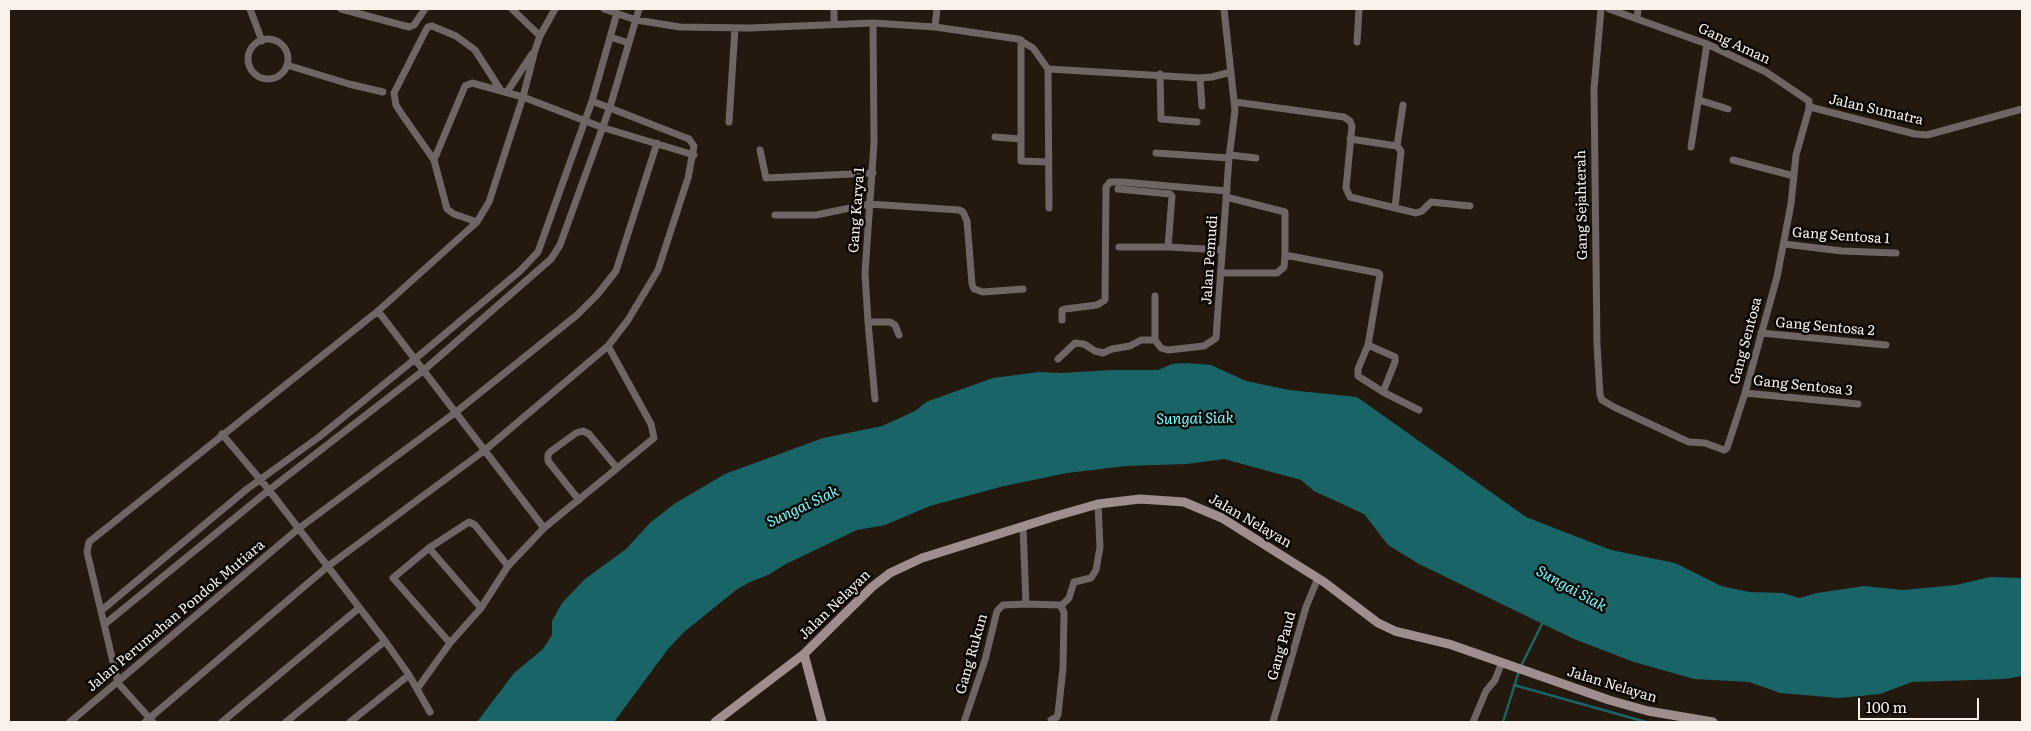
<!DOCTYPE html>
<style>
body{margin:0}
#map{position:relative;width:2031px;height:731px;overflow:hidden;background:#24190e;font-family:Literata,serif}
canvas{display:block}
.frame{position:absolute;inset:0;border:10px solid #f9f1ea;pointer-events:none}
.scale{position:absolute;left:1858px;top:698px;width:121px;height:22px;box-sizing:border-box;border:2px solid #f9f1ea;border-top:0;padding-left:6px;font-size:15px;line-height:18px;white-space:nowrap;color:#f9f1ea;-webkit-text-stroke:4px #090603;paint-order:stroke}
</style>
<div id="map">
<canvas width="2031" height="731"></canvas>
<div class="frame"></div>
<div class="scale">100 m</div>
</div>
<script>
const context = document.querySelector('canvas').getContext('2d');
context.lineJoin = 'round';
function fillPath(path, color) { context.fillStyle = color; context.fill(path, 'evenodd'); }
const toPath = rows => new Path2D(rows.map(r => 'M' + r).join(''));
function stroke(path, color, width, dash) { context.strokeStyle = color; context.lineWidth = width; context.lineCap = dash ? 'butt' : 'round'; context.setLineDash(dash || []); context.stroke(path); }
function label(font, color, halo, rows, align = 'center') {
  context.font = font + ' Literata,serif'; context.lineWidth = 5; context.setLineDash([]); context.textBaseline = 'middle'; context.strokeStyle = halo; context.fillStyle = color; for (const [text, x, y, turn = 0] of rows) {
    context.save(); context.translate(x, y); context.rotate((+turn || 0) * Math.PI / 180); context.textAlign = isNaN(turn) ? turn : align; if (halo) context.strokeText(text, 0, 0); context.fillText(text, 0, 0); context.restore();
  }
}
fillPath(toPath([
 [1186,363,1211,365,1246,381,1289,390,1357,397,1526,517,1611,550,1675,563,1721,586,1749,592,1783,593,1799,598,1817,593,1864,586,1903,590,1956,585,1990,577,2022,578,2022,676,2005,679,1912,682,1880,694,1839,698,1780,693,1749,682,1694,679,1634,662,1574,639,1419,564,1388,545,1364,514,1314,491,1301,480,1224,459,1187,464,1126,466,1067,473,1004,486,930,506,885,525,857,530,786,564,768,575,750,582,736,590,684,632,668,649,614,722,477,722,514,673,543,649,552,635,552,621,562,603,585,579,626,549,650,523,674,504,725,474,823,438,882,426,915,411,926,402,993,378,1039,372,1061,373,1112,370,1158,370,1172,364]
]), '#196467');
stroke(toPath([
 [1521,666,1543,622],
 [1514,685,1646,722],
 [1503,722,1519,671]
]), '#196467', 2.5);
stroke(toPath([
 [250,9,262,41],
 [341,9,409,27,414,25,425,9],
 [512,9,540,36],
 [604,9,636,20,680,27,750,28,873,23,935,27,1018,39,1033,48,1048,69,1200,78],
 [1601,9,1594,89,1597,344,1600,395,1602,400,1614,407,1680,438,1689,442,1705,443,1724,450,1727,448,1745,393,1777,277,1791,204,1796,155,1809,109,1809,101,1766,72,1707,44,1609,9],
 [1637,19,1638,9],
 [834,23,834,9],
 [873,23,874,143,865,273,868,322,875,399],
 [935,27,937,9],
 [610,37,629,43],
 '248 59a20 20 0 1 1 40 0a20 20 0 1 1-40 0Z',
 [1021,40,1021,161,1048,162],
 [1357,42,1359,9],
 [287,65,349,84,383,92],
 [1048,69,1049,208],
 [1160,74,1161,119,1197,122],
 [507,92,532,54],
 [1699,100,1728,109],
 [1235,102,1344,117,1350,121,1352,126,1346,188,1350,197,1416,213,1422,211,1431,202,1470,206],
 [1202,106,1200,78,1212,77,1231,72],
 [1810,107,1915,134,1927,135,2022,109],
 [729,122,735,28],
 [995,137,1021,139],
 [1350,139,1397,146,1401,151,1395,208],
 [1397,146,1403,105],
 [1691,147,1707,44],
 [760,150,766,178,873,173],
 [1156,153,1229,158],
 [1230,155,1256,158],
 [434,160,465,86,472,83,523,97,601,127,694,155],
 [1733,160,1794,176],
 [1118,189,1170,194,1172,196,1168,247],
 [775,215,816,215,869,204,959,210,963,212,967,221,972,284,974,289,983,292,1023,289],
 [477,222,454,214,447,209,434,160,401,113,396,105,394,93,426,30,428,27,432,26,456,36,475,50,500,89],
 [1784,244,1842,251,1896,253],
 [1119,247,1168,247,1222,250],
 [1285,255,1379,273,1380,275,1368,345,1358,369,1358,376,1383,392,1419,410],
 [1221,273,1277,273,1284,267,1285,255,1285,212,1226,197],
 [378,311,544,528],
 [1062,320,1062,310,1065,309,1097,305,1105,300,1106,187,1110,182,1122,182,1227,191],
 [868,322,890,322,895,325,899,335],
 [1761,333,1886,345],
 [1155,340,1161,348,1168,350,1204,346,1216,338,1229,158,1235,110,1224,9],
 [1155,340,1155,296],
 [1368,345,1395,357,1395,362,1383,392],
 [1058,359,1075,343,1084,344,1095,351,1103,353,1112,349,1130,346,1141,340,1155,340],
 [1745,393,1858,404],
 [222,434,269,490,385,641,409,675,430,712],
 [579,500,548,461,548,455,550,452,576,433,583,431,589,434,617,468],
 [429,548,481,608],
 [508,566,475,525,469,522,429,548,393,578,450,643,481,608,508,566,544,528,654,438,651,424,608,346],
 [1026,604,1059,605,1061,606,1064,613,1063,668,1058,714,1057,717,1051,720],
 [1061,606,1069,598,1074,582,1091,578,1096,570,1100,547,1098,504],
 [102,610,247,489,319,437,415,359,520,271,538,252,592,101,617,13],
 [105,624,269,490,424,370,551,259,560,245,610,107,639,9],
 [417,689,450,643],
 [70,722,298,529,456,412,577,315,597,295,616,271,657,143],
 [145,722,327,567,485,450,608,346,628,320,658,270,688,178,694,146,689,139,592,101],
 [153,722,118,683,87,552,89,542,378,311,477,222,489,202,523,97,535,50,540,36,555,9],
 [222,722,359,608],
 [286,722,385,641],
 [350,722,409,675],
 [964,722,985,660,997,611,1003,605,1026,604,1023,526],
 [1273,722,1306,607,1318,578],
 [1473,722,1486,691,1495,680,1502,662]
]), '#6e6564', 7);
stroke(toPath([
 [804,654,822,722],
 [715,722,804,654,872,587,890,573,922,558,1056,516,1098,504,1140,499,1184,502,1222,518,1324,582,1378,623,1395,631,1449,644,1609,700,1648,711,1713,722]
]), '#9e8f8e', 9);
label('14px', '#f9f1ea', '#090603', [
 ["Gang Aman",1734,44,25],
 ["Jalan Sumatra",1876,110,13],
 ["Gang Sejahterah",1582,205,-91],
 ["Gang Karya 1",857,210,-86],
 ["Gang Sentosa 1",1841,236,4],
 ["Jalan Pemudi",1210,260,-86],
 ["Gang Sentosa 2",1825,327,5],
 ["Gang Sentosa",1746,341,-75],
 ["Gang Sentosa 3",1803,386,6],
 ["Jalan Nelayan",1250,521,30],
 ["Jalan Nelayan",835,605,-44],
 ["Jalan Perumahan Pondok Mutiara",176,616,-40],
 ["Gang Paud",1282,646,-74],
 ["Gang Rukun",972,654,-74],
 ["Jalan Nelayan",1612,685,17]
]);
label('italic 15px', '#73f9ff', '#090603', [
 ["Sungai Siak",1195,419,-1],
 ["Sungai Siak",803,507,-25],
 ["Sungai Siak",1571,589,29]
]);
</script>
